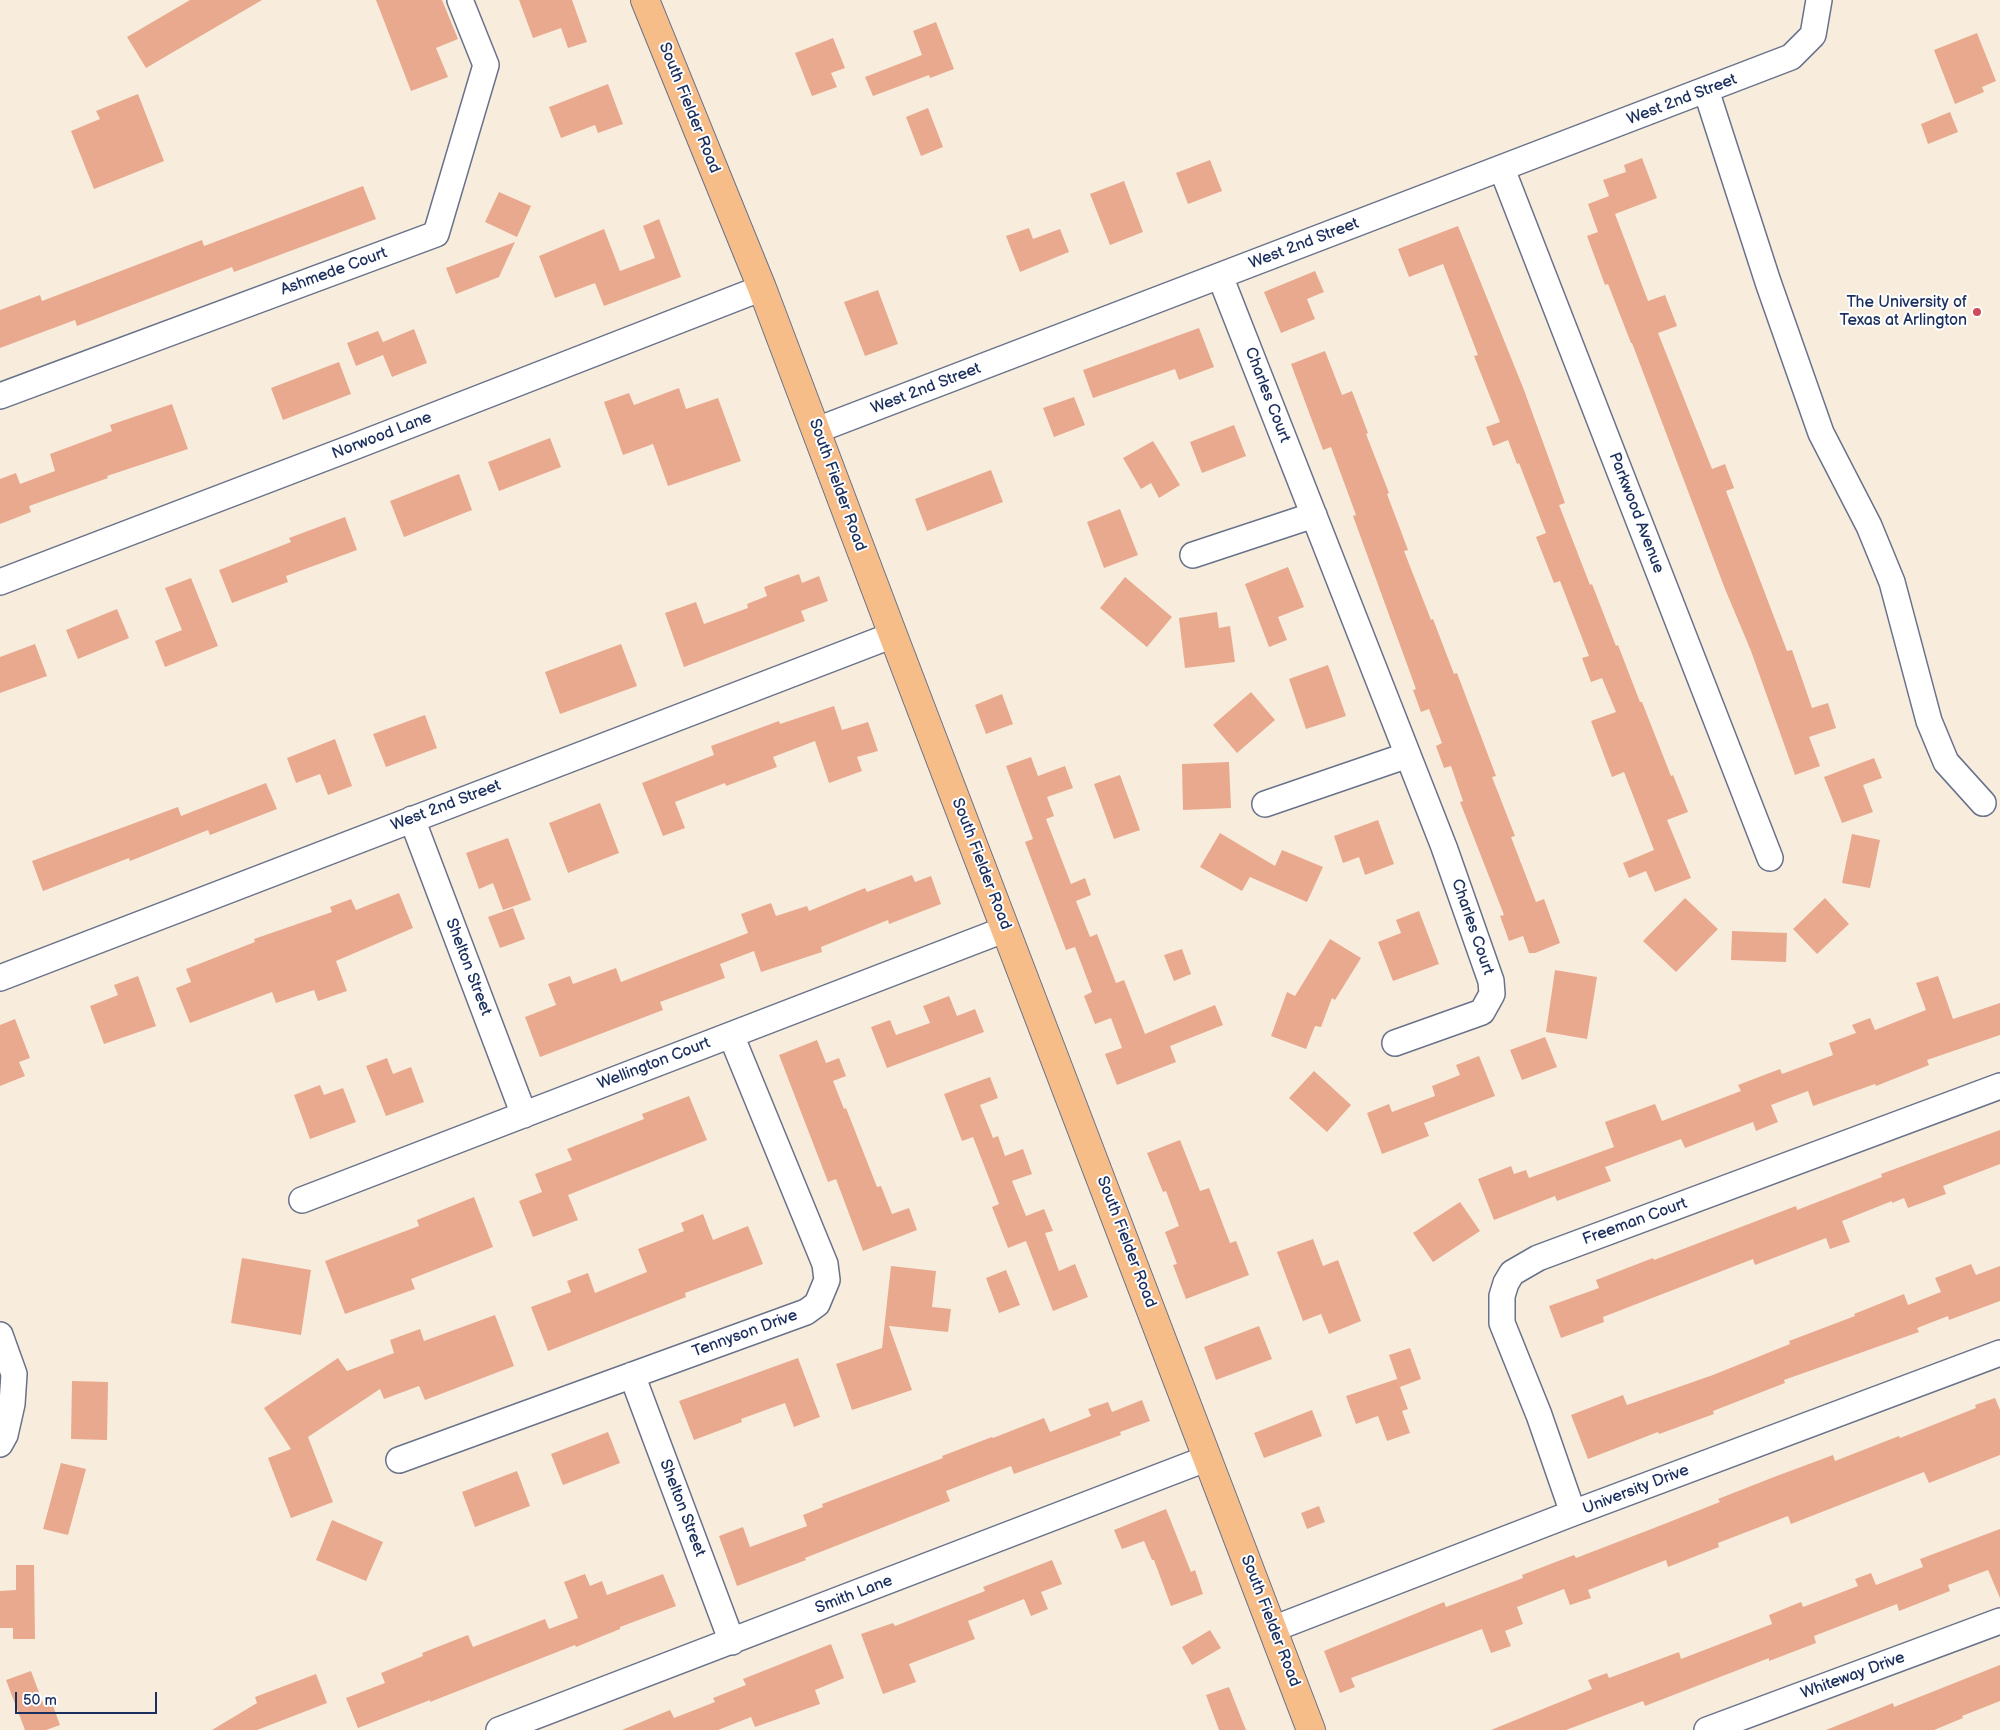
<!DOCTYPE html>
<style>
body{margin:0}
#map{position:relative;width:2000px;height:1730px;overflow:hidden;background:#f8eddd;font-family:"Balsamiq Sans",sans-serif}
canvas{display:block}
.scale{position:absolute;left:15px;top:1692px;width:142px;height:22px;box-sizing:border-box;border:2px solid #1b2f5e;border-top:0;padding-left:6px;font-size:15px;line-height:18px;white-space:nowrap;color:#1b2f5e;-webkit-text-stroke:4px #fff;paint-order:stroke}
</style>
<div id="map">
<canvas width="2000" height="1730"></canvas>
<div class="scale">50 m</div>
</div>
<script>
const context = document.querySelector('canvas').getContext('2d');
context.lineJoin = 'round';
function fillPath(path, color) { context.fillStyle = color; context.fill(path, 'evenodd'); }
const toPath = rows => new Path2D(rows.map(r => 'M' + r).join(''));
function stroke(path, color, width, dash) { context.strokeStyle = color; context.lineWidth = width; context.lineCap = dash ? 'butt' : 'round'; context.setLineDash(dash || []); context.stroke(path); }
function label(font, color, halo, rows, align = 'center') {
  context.font = font + ' "Balsamiq Sans",sans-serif'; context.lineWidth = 4; context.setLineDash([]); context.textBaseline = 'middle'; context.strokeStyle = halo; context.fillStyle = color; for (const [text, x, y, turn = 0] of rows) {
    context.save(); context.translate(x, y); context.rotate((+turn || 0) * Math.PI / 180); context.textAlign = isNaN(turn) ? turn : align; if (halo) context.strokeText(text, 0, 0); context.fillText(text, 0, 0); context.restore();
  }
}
fillPath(toPath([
 [190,0,262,0,146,68,127,37],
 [376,0,442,0,458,39,436,48,448,77,411,91],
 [519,0,572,0,587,42,568,48,561,28,533,38],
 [936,22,954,69,930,78,929,75,873,96,865,77,922,55,913,31],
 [1977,33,1996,81,1982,87,1984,92,1955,104,1934,50],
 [833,38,845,68,831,73,837,87,812,96,795,53],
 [608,84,623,124,598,133,595,125,561,138,549,107],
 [138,94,164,161,94,189,71,131,100,119,96,111],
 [928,108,943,147,921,156,906,117],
 [1950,112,1958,132,1928,144,1921,124],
 [1642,158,1657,198,1615,214,1648,301,1665,295,1677,326,1658,333,1712,469,1725,464,1734,488,1726,491,1787,651,1792,650,1812,708,1828,703,1836,728,1809,737,1820,766,1795,775,1751,651,1725,589,1632,343,1631,343,1608,284,1605,285,1587,236,1598,232,1588,204,1609,196,1603,180,1626,172,1624,165],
 [1210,160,1222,191,1188,204,1176,173],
 [1124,181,1143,232,1110,245,1090,194],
 [363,186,376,219,234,272,232,267,77,326,75,320,0,348,0,310,40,295,42,301,202,240,204,246],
 [499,192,531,206,517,237,485,222],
 [659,219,681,277,604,306,595,283,555,298,539,256,604,229,620,271,655,258,643,226],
 [1458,226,1524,390,1565,503,1559,505,1590,585,1592,584,1616,646,1618,645,1640,702,1642,702,1671,776,1673,775,1688,812,1667,820,1691,878,1655,892,1646,871,1629,878,1623,863,1654,850,1624,772,1612,777,1591,721,1616,712,1602,678,1591,682,1582,658,1589,656,1560,581,1554,583,1536,537,1546,533,1519,463,1517,464,1508,440,1493,446,1486,427,1500,422,1474,356,1478,355,1443,264,1409,277,1398,249],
 [1029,228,1033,239,1060,229,1069,252,1020,272,1006,236],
 [515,242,499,277,456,294,446,268],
 [1315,271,1324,292,1307,299,1315,319,1281,333,1264,292],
 [878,290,898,344,865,356,844,302],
 [1199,328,1214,367,1179,380,1175,369,1093,398,1083,370],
 [414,329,427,363,392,377,383,355,356,366,347,343,378,331,383,342],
 [1325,351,1342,395,1352,391,1368,433,1366,434,1389,493,1387,494,1408,550,1404,551,1431,620,1433,619,1454,674,1457,673,1496,776,1492,777,1515,836,1511,837,1536,902,1544,899,1560,943,1535,953,1529,953,1523,936,1509,941,1500,916,1504,915,1460,802,1463,801,1451,766,1444,768,1436,746,1442,743,1429,709,1421,712,1413,690,1416,689,1353,516,1356,515,1331,447,1323,450,1291,364],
 [339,362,351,394,283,420,271,388],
 [679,388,686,409,718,398,741,461,668,486,653,444,623,455,604,402,629,393,634,405],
 [1074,397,1085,425,1054,437,1043,408],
 [172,404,188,449,107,476,108,478,29,506,31,512,0,524,0,479,16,473,20,484,55,471,50,454,112,431,110,425],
 [1234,425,1246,456,1202,473,1190,442],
 [550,438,561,467,499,491,488,462],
 [1153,441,1180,485,1159,498,1151,483,1141,489,1123,458],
 [991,470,1003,502,927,531,915,499],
 [459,474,472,510,404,537,390,501],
 [1120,509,1138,555,1104,568,1087,522],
 [345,517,357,550,286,576,288,582,232,603,219,570,291,542,289,538],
 [1288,567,1304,607,1278,617,1287,640,1269,647,1245,584],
 [799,574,802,583,819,576,828,601,801,611,805,621,684,667,665,613,696,602,704,624,748,608,747,604,767,596,764,587],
 [1125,577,1172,617,1147,647,1100,608],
 [191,578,218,646,165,667,155,641,182,630,165,588],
 [117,609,129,638,78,659,66,630],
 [1217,612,1219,628,1230,626,1235,662,1185,668,1179,618],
 [35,644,47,676,0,693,0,657],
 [621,644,637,686,560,714,545,672],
 [1328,665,1346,716,1306,729,1289,679],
 [1251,692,1275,720,1237,753,1213,725],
 [1002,694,1013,724,986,734,975,705],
 [834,706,842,730,868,722,878,751,857,757,862,771,829,783,815,741,773,757,777,767,726,786,725,783,675,802,685,828,663,836,642,783,714,755,711,746,779,721,780,724],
 [425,715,437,748,386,767,373,734],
 [335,739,352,786,328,795,320,774,296,783,287,758],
 [1031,757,1038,776,1065,766,1073,788,1047,797,1054,816,1046,819,1071,884,1085,878,1091,895,1076,901,1090,937,1097,934,1116,983,1124,980,1145,1034,1215,1005,1223,1025,1170,1046,1176,1062,1117,1085,1105,1054,1122,1048,1111,1018,1095,1024,1084,996,1092,992,1075,947,1066,950,1025,842,1033,839,1006,766],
 [1874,758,1882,778,1863,785,1873,812,1842,823,1824,777],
 [1229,762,1231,808,1183,810,1182,764],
 [1120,775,1140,830,1114,839,1094,784],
 [266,783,277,809,210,835,208,830,130,861,129,858,43,891,32,861,178,807,181,816],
 [600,803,619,853,568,873,549,823],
 [1378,820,1394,864,1365,875,1359,857,1343,863,1334,836],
 [1220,833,1275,866,1282,850,1323,867,1307,902,1250,877,1242,891,1200,867],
 [1852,834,1880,840,1870,888,1842,883],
 [508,838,531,900,503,910,493,883,479,889,466,853],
 [912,875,915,882,931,876,941,904,889,924,888,920,821,947,822,952,761,972,754,951,720,964,725,978,660,1002,663,1010,540,1057,525,1017,556,1005,548,984,570,976,573,984,616,968,621,982,748,933,741,914,771,903,776,916,807,906,809,911,865,888,867,892],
 [399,893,413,928,336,961,347,991,318,1001,314,990,276,1003,272,992,190,1023,176,988,191,982,186,969,255,942,254,939,332,912,330,907,351,899,356,910],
 [1685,898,1718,929,1676,972,1643,941],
 [1825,898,1849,924,1817,954,1793,929],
 [513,908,525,939,500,948,488,917],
 [1419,911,1439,964,1393,981,1378,942,1401,933,1396,920],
 [1732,931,1787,933,1786,962,1731,960],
 [1330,939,1361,958,1335,1000,1332,998,1321,1027,1315,1026,1306,1049,1271,1036,1287,992,1295,996],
 [1182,949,1191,974,1174,981,1164,955],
 [1555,970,1597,977,1587,1039,1546,1032],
 [138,976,156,1026,104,1044,90,1006,118,995,114,985],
 [1938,976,1953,1019,2000,1003,2000,1035,1927,1060,1929,1065,1876,1086,1875,1084,1813,1106,1808,1091,1771,1105,1778,1122,1756,1131,1753,1122,1685,1148,1681,1139,1605,1167,1611,1181,1557,1201,1555,1196,1494,1220,1478,1179,1511,1166,1514,1174,1526,1170,1529,1178,1614,1147,1605,1122,1655,1104,1662,1121,1741,1091,1738,1085,1780,1069,1782,1074,1833,1055,1829,1043,1856,1033,1852,1025,1870,1018,1875,1030,1926,1010,1916,983],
 [949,996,957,1016,975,1009,984,1032,887,1068,871,1027,890,1020,896,1035,930,1023,923,1006],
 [15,1019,30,1058,19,1062,25,1076,0,1086,0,1025],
 [1545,1037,1557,1067,1522,1080,1510,1050],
 [817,1040,826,1063,839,1058,846,1076,833,1081,844,1109,846,1108,877,1187,881,1186,892,1214,909,1208,917,1230,863,1251,836,1179,828,1182,779,1055],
 [1479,1056,1495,1096,1424,1123,1429,1136,1382,1154,1367,1113,1389,1104,1392,1112,1435,1096,1432,1086,1460,1075,1456,1065],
 [387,1058,393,1074,411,1067,424,1102,386,1116,366,1066],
 [1314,1071,1351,1105,1327,1132,1289,1098],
 [990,1077,998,1098,980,1105,993,1138,998,1136,1005,1156,1023,1149,1032,1174,1012,1181,1026,1216,1044,1209,1053,1231,1045,1233,1059,1271,1075,1264,1088,1297,1053,1311,1026,1241,1008,1248,992,1207,999,1204,973,1137,962,1141,944,1094],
 [320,1085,324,1095,343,1088,356,1122,310,1139,294,1095],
 [689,1096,707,1140,568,1195,578,1220,533,1237,519,1201,542,1192,535,1174,572,1160,567,1149,644,1119,642,1114],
 [2000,1130,2000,1164,1943,1186,1946,1194,1908,1208,1904,1198,1892,1203,1892,1201,1842,1221,1850,1242,1830,1249,1826,1238,1755,1265,1753,1259,1603,1317,1604,1322,1561,1338,1549,1306,1599,1288,1596,1280,1653,1258,1654,1260,1796,1206,1797,1210,1882,1177,1881,1174],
 [1180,1140,1200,1191,1209,1188,1230,1243,1236,1241,1249,1275,1186,1299,1173,1265,1177,1264,1165,1232,1179,1226,1166,1191,1163,1192,1147,1153],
 [474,1197,493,1247,411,1279,415,1289,345,1314,325,1261,419,1226,417,1220],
 [1460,1202,1480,1231,1433,1262,1413,1233],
 [703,1214,713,1240,748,1226,763,1264,685,1293,686,1297,548,1351,531,1307,571,1292,567,1281,588,1273,595,1293,647,1272,638,1249,684,1231,681,1223],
 [1313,1239,1323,1266,1338,1260,1361,1321,1329,1334,1321,1314,1303,1321,1277,1252],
 [242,1258,311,1270,301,1335,231,1323],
 [1971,1264,1976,1275,2000,1266,2000,1301,1949,1320,1948,1316,1917,1328,1919,1332,1784,1380,1785,1383,1713,1411,1714,1414,1659,1434,1658,1432,1588,1459,1571,1415,1623,1395,1627,1405,1713,1375,1790,1344,1789,1341,1855,1316,1854,1314,1904,1294,1908,1305,1941,1292,1935,1278],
 [891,1266,936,1271,932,1307,951,1309,948,1332,889,1326,912,1390,852,1410,836,1364,882,1348],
 [1006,1270,1020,1305,999,1313,986,1278],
 [495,1315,514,1366,425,1400,419,1386,384,1399,380,1389,308,1437,333,1502,291,1518,268,1458,291,1449,264,1408,338,1358,347,1371,394,1353,390,1340,420,1329,424,1341],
 [1259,1326,1272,1359,1216,1380,1204,1347],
 [1410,1348,1421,1379,1400,1387,1389,1355],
 [798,1358,820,1417,794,1427,785,1403,741,1419,742,1422,694,1440,679,1401],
 [1397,1379,1408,1409,1402,1411,1410,1433,1387,1441,1378,1416,1356,1424,1346,1396],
 [72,1381,108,1382,107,1440,71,1439],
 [1995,1398,2000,1410,2000,1455,1929,1483,1924,1472,1791,1524,1788,1516,1718,1543,1719,1547,1668,1567,1666,1560,1588,1590,1591,1598,1570,1605,1564,1589,1517,1607,1523,1624,1505,1631,1511,1646,1491,1653,1482,1629,1351,1678,1355,1687,1340,1693,1324,1651,1444,1602,1446,1607,1523,1578,1522,1575,1574,1555,1576,1558,1654,1528,1720,1502,1718,1499,1774,1477,1833,1455,1835,1461,1899,1436,1900,1438,1976,1408,1975,1405],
 [1142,1400,1150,1421,1120,1432,1121,1435,1014,1474,1011,1466,946,1491,950,1501,805,1558,806,1560,737,1586,719,1536,743,1527,750,1547,807,1526,803,1515,823,1507,822,1504,943,1458,942,1456,992,1437,993,1438,1044,1418,1050,1432,1091,1416,1088,1409,1108,1402,1112,1412],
 [1312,1410,1322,1436,1264,1458,1254,1433],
 [608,1432,620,1463,563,1485,551,1454],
 [61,1463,86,1469,68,1535,43,1529],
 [517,1471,530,1506,475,1527,462,1492],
 [1319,1506,1325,1522,1307,1529,1301,1513],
 [1166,1509,1191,1572,1195,1570,1203,1594,1171,1606,1154,1560,1152,1560,1144,1541,1122,1549,1114,1530],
 [332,1520,383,1542,366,1581,316,1560],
 [2000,1529,2000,1598,1988,1570,1948,1585,1950,1591,1899,1611,1897,1604,1814,1636,1816,1643,1769,1661,1769,1658,1645,1706,1643,1701,1566,1730,1491,1730,1592,1689,1588,1680,1607,1673,1609,1678,1679,1652,1681,1659,1772,1624,1769,1615,1801,1602,1803,1607,1858,1586,1855,1579,1871,1573,1876,1585,1923,1567,1920,1559],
 [1052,1560,1062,1584,1041,1592,1048,1609,1031,1616,1024,1599,968,1621,975,1639,909,1664,916,1682,883,1694,861,1634,893,1623,895,1626,985,1591,983,1587],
 [16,1565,34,1565,35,1639,13,1639,13,1628,0,1628,0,1591,16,1590],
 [585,1574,590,1586,602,1581,607,1595,663,1574,676,1606,620,1627,620,1629,576,1647,575,1645,430,1702,430,1700,358,1728,346,1698,385,1683,381,1673,423,1656,422,1653,468,1635,473,1647,545,1619,549,1629,578,1618,564,1582],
 [1210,1630,1221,1648,1192,1665,1182,1647],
 [831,1644,844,1678,815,1690,820,1704,755,1727,751,1717,718,1730,622,1730,670,1710,674,1718,715,1702,713,1698,746,1685,743,1679],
 [2000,1665,2000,1701,1962,1716,1963,1718,1934,1730,1826,1730,1893,1703,1894,1707],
 [31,1671,44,1706,52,1703,60,1725,46,1730,25,1730,6,1680],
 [316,1674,327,1703,257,1730,212,1730,257,1703,255,1697],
 [1229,1687,1246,1730,1219,1730,1206,1695]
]), '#e9a98e');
const minor = toPath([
 [1706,90,1768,282,1821,433,1869,526,1892,582,1929,721,1946,762,1983,803],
 [1502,169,1770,858],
 [1220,276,1444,847,1491,981,1492,994,1482,1012,1395,1043],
 [0,396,436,234,486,65,460,0],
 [817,430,1791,57,1813,35,1819,0],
 [1193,555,1314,515],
 [0,582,356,446,762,288],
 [1265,804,1408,755],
 [412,819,524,1115],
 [0,978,893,635],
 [302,1200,1006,929],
 [0,1335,14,1374,12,1404,5,1435,0,1444],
 [632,1375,732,1642],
 [399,1460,806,1312,817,1304,827,1280,825,1264,731,1035],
 [1573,1513,1539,1415,1502,1323,1502,1296,1506,1283,1512,1273,1538,1258,2000,1086],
 [1273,1629,1573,1513,2000,1353],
 [499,1730,1208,1458],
 [1707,1730,2000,1621]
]);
const major = toPath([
 [645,0,762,288,893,635,1311,1730]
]);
stroke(minor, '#68728a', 28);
stroke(major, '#68728a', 30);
stroke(minor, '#fff', 25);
stroke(major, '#f7bd88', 28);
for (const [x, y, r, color] of [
 [1977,312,5,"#d1495b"]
]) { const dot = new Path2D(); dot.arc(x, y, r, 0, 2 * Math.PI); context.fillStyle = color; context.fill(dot); stroke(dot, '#fff', 2); }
label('16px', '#1b2f5e', '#fff', [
 ["West 2nd Street",1682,100,-21],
 ["South Fielder Road",689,108,68],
 ["West 2nd Street",1304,244,-21],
 ["Ashmede Court",334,272,-20],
 ["West 2nd Street",926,389,-21],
 ["Charles Court",1267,395,69],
 ["Norwood Lane",382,436,-21],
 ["South Fielder Road",837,485,70],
 ["Parkwood Avenue",1636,513,69],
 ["West 2nd Street",446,806,-21],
 ["South Fielder Road",981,864,69],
 ["Charles Court",1472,927,71],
 ["Shelton Street",468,967,69],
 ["Wellington Court",654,1064,-21],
 ["Freeman Court",1635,1222,-20],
 ["South Fielder Road",1126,1242,69],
 ["Tennyson Drive",745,1334,-20],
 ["University Drive",1636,1490,-21],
 ["Shelton Street",682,1508,69],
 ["Smith Lane",854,1595,-21],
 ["South Fielder Road",1270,1621,69],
 ["Whiteway Drive",1853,1676,-20]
]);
label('16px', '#1b2f5e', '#fff', [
 ["The University of",1967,303],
 ["Texas at Arlington",1967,321]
], 'right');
</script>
